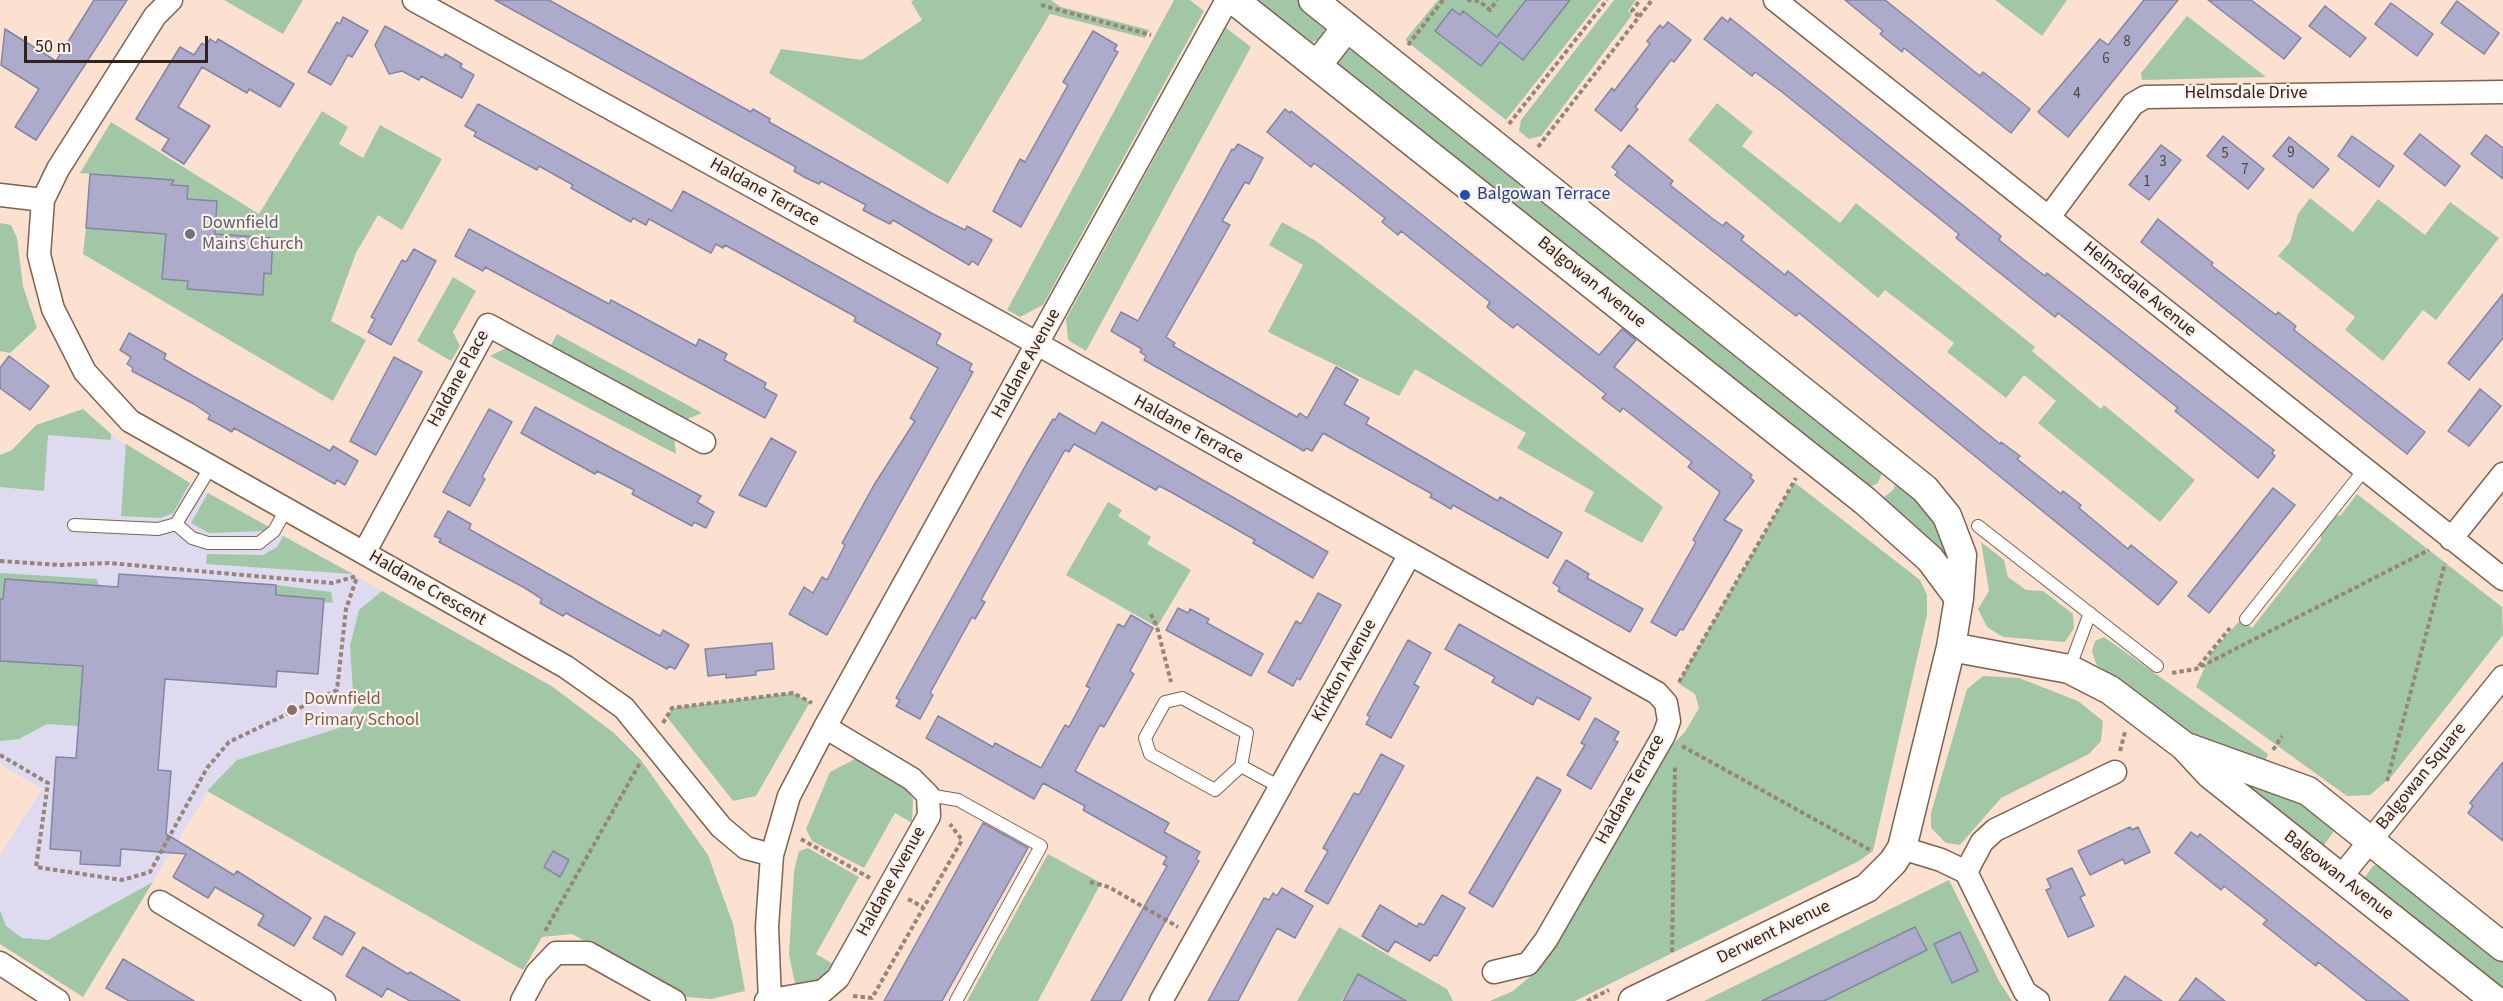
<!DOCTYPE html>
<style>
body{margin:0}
#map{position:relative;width:2503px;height:1001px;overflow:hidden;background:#fce1d0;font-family:"Source Sans 3",sans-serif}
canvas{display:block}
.scale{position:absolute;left:24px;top:36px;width:184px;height:27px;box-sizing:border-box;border:3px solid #2f231b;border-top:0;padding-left:8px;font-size:18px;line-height:21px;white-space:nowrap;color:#2f231b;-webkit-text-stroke:4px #fff1e9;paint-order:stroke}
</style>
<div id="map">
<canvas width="2503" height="1001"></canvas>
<div class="scale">50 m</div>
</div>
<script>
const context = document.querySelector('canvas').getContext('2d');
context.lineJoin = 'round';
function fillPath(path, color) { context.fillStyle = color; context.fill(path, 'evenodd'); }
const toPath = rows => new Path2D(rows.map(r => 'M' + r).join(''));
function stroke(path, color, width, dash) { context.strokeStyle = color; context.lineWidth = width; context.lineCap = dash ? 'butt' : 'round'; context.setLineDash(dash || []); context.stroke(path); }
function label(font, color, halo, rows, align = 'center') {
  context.font = font + ' "Source Sans 3",sans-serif'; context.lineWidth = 4.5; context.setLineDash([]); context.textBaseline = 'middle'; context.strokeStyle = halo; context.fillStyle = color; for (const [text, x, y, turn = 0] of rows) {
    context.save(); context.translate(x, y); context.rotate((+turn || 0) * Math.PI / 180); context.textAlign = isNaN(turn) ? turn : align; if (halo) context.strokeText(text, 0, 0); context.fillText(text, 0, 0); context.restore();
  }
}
fillPath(toPath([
 [83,409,118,440,199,488,553,687,504,959,208,791,83,997,0,944,0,855,42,789,0,764,0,465,44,424]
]), '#dedaef');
fillPath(toPath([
 [224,0,303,0,283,34],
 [914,0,1051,0,1061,7,1149,30,1145,38,1050,14,948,184,769,73,781,49,862,60,922,20,911,2],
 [1174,0,1190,0,1204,11,1043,305,1020,317,1007,310],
 [1246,0,1300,0,1321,16,1325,29,1320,39,1310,43],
 [1438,0,1601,0,1506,120,1405,40],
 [1614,0,1636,0,1628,11,1632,15,1541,136,1529,139,1519,131,1521,120],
 [1995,0,2067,0,2042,36],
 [2187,16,2266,77,2142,80,2141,73],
 [1226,28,1251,47,1086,351,1068,340,1066,319],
 [1344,46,1357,46,1881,463,1882,473,1878,483,1868,488,1336,71,1334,58],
 [1717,103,1753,132,1742,146,1840,223,1856,203,2035,347,2032,351,2101,409,2104,405,2195,480,2160,522,2038,423,2056,401,2024,375,2006,398,1947,352,1954,343,1885,290,1878,298,1688,140],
 [322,111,348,127,339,144,363,158,380,125,442,159,402,230,378,215,356,253,331,321,366,340,333,401,83,254,86,228,166,234,162,279,187,281,187,289,263,294,264,273,271,273,273,238,215,234,217,202,199,200,186,210,188,186,171,185,170,180,80,173,111,122,259,214],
 [2310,198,2353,232,2378,199,2425,235,2450,202,2499,238,2436,320,2423,310,2383,361,2345,330,2355,317,2278,256,2290,242,2298,214],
 [1282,222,1316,241,1663,507,1642,543,1584,511,1594,492,1517,448,1526,433,1415,369,1399,396,1268,332,1303,265,1269,245],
 [0,223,11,225,17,238,23,286,37,328,10,353,0,351],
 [453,277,476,291,453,332,460,346,451,361,417,341],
 [557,334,702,413,685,420,550,347],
 [508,347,674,436,676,454,490,356],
 [83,409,111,434,111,440,48,435,44,491,0,487,0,455,12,450,36,425],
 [126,444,190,483,173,513,161,518,121,516],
 [1899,476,1928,502,1955,566,1878,502,1893,490],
 [1794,482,1920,580,1927,595,1927,615,1873,851,1859,861,1575,1001,1490,1001,1513,991,1538,970,1556,945,1669,748,1685,732,1699,708,1695,694,1678,683],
 [208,493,269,527,265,531,209,533,191,523],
 [2357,494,2502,607,2503,635,2392,776,2370,795,2347,796,2196,687,2211,653,2241,619,2252,628,2321,540,2320,527,2328,517,2341,515],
 [1108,502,1122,510,1118,516,1151,537,1147,544,1191,570,1157,627,1066,575],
 [283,536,353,574,206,564,207,554,263,555,277,547],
 [1981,542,2004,560,2008,577,2026,590,2043,591,2073,614,2074,628,2065,642,2003,637,1987,627,1978,609,1989,591],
 [0,573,97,579,99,586,5,579,4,599,0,599],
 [276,585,331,592,333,603,324,602,324,599,276,595],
 [382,591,553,687,614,733,641,760,708,855,733,924,745,991,711,999,687,997,572,934,542,937,523,970,207,791,237,760,339,728,354,708,350,646,359,610],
 [2104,637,2268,754,2265,762,2191,734,2096,664,2092,651,2095,641],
 [0,661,83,666,78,726,47,724,19,739,0,741],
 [1983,676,2019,678,2078,701,2103,721,2101,741,2089,754,2001,798,1960,845,1946,843,1931,828,1931,813,1967,689],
 [793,693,810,702,756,796,733,801,667,717,672,708],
 [857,758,903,784,913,799,912,823,895,813,864,868,812,841,806,829,830,772],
 [2226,769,2289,788,2332,821,2334,831,2324,845,2314,848],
 [808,848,859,877,816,954,833,964,823,976,810,985,795,984,789,954,794,871,799,851],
 [1048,854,1101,883,1038,1001,967,1001],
 [2385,863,2503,956,2503,1001,2367,890,2365,877,2373,866],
 [1949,880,1999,981,2012,1001,1704,1001],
 [153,882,83,997,0,944,0,910,6,926,22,938,48,940],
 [1339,927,1447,989,1453,1001,1406,1001,1359,974,1341,1001,1297,1001]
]), '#a2c7a7');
const building = toPath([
 [94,0,127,0,36,140,15,127,39,89,1,65,5,29,56,61,94,0],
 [495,0,549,0,751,112,753,109,770,119,769,122,933,214,965,230,967,226,992,240,978,265,972,261,969,265,893,220,890,224,876,217,863,210,866,205,821,181,819,184,806,178,794,171,796,167,495,0],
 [1526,0,1570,0,1523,60,1500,42,1481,66,1435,31,1452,9,1460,15,1463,11,1497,37,1526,0],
 [1845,0,1885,0,1980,76,1983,72,2030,109,2011,133,1904,48,1902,52,1880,34,1883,31,1845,0],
 [2144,0,2178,0,2068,137,2038,112,2100,39,2108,45,2144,0],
 [2208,0,2251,0,2301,38,2284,59,2208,0],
 [2457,1,2499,33,2484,54,2441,23,2457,1],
 [2391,3,2433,34,2417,56,2375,24,2391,3],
 [2325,6,2366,38,2350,57,2309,26,2325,6],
 [343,17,368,31,352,57,348,55,331,85,308,72,337,22,340,24,343,17],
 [1722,17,1728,22,1730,18,1934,182,2001,236,1999,240,2023,259,2045,276,2047,273,2274,450,2272,453,2275,456,2258,478,2175,411,2178,408,2103,348,2058,313,2055,317,1956,238,1959,234,1782,92,1755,72,1752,76,1704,39,1722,17],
 [1668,22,1691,40,1674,62,1671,60,1635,107,1638,109,1621,131,1595,110,1612,88,1614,91,1650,44,1647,41,1660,25,1663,28,1668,22],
 [385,26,443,58,445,54,462,64,460,67,474,75,462,98,421,76,419,80,402,71,389,74,375,45,385,26],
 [1093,31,1117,45,1114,50,1118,52,1021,227,993,211,1020,159,1025,162,1068,85,1063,82,1093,31],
 [210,39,216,43,218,39,294,84,280,107,249,89,247,93,202,67,178,107,210,126,184,164,162,150,169,139,136,119,180,47,194,55,202,43,206,46,210,39],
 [478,104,672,211,683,191,709,205,941,334,936,344,972,364,969,370,973,372,827,635,789,614,804,587,813,593,822,577,827,580,845,545,842,543,874,485,915,421,910,418,938,368,854,321,856,317,725,245,723,248,716,244,711,253,649,219,646,225,633,218,631,222,571,188,573,185,539,166,537,170,474,136,476,132,465,126,478,104],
 [1285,109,1290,113,1291,111,1599,355,1622,329,1636,340,1614,367,1752,475,1750,477,1754,481,1724,520,1742,530,1683,630,1680,629,1676,636,1651,622,1696,542,1693,540,1720,492,1688,467,1692,462,1623,408,1620,412,1602,398,1606,394,1517,324,1513,328,1500,318,1487,307,1490,302,1401,231,1398,235,1382,222,1385,218,1343,185,1314,163,1311,167,1267,132,1285,109],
 [2420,134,2460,166,2445,186,2404,154,2420,134],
 [2486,135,2503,148,2503,179,2471,154,2486,135],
 [2223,136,2264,169,2248,189,2207,156,2223,136],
 [2352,136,2394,166,2379,187,2338,156,2352,136],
 [2289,137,2329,169,2313,188,2273,156,2289,137],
 [1238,144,1263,158,1249,184,1245,182,1222,221,1230,225,1166,337,1175,343,1173,346,1297,417,1300,413,1307,418,1336,367,1358,380,1344,404,1369,418,1366,424,1498,501,1500,497,1562,533,1548,558,1453,505,1451,509,1441,503,1430,497,1432,494,1323,433,1312,451,1306,448,1304,451,1144,360,1146,356,1140,352,1142,349,1111,331,1121,312,1138,321,1232,149,1234,150,1238,144],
 [1629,145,1673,181,1670,185,1713,219,1723,226,1726,222,1744,236,1741,240,1785,275,1788,271,2000,444,2001,442,2020,456,2017,459,2061,494,2063,491,2081,505,2079,508,2128,549,2131,545,2177,582,2158,605,1799,313,1796,316,1615,175,1618,172,1612,167,1629,145],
 [2161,145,2181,160,2149,200,2129,185,2161,145],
 [90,174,174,180,171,185,188,186,187,199,217,201,215,234,273,238,271,274,264,273,263,295,187,289,188,281,162,279,166,234,86,228,90,174],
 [2158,219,2213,263,2211,265,2276,315,2278,312,2296,326,2294,330,2425,432,2407,454,2141,242,2158,219],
 [469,229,609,304,611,300,696,346,699,339,727,354,724,360,766,383,764,388,777,395,765,418,485,267,483,271,455,256,469,229],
 [414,249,436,261,391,345,368,332,375,319,371,317,402,260,406,262,414,249],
 [2503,294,2503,338,2469,380,2448,363,2503,294],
 [129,333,166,354,164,359,193,376,330,451,333,446,358,461,345,485,337,480,335,484,234,428,232,432,220,425,208,419,210,415,194,404,132,371,133,368,127,364,131,357,120,350,129,333],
 [9,356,49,386,30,410,0,388,0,368,9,356],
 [394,357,422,372,376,455,350,441,394,357],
 [2480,389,2501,406,2469,446,2448,431,2480,389],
 [535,407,701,496,697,502,714,512,706,528,694,522,692,526,632,494,634,490,597,471,595,474,521,433,535,407],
 [489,409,512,422,482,477,485,479,470,506,443,492,489,409],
 [1059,413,1095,434,1102,422,1328,552,1313,578,1253,543,1255,540,1171,492,1159,486,1156,490,1074,444,1069,452,1065,450,1027,517,981,600,985,602,975,619,972,617,930,693,933,695,920,719,896,706,900,700,896,698,1027,463,1053,419,1055,420,1059,413],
 [771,438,796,452,766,507,739,495,771,438],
 [2273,488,2295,505,2209,613,2188,596,2273,488],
 [448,511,471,524,469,529,607,607,660,636,663,630,689,645,675,669,669,666,667,669,566,613,563,616,540,603,542,599,525,588,439,542,441,539,434,536,448,511],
 [1566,560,1589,574,1587,578,1643,609,1630,632,1558,591,1560,588,1553,583,1566,560],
 [119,574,276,585,276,595,324,599,318,674,277,671,276,687,165,679,158,770,171,771,166,834,234,875,237,871,311,918,294,946,258,925,264,915,215,887,208,898,173,877,186,854,121,849,120,866,80,864,81,851,50,849,56,757,76,758,83,666,0,661,0,599,3,599,5,579,118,587,119,574],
 [1318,593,1341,605,1300,680,1297,678,1293,686,1268,672,1296,621,1301,624,1318,593],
 [1178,608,1188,613,1190,609,1209,619,1207,623,1263,654,1251,676,1166,630,1178,608],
 [1131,615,1153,628,1130,671,1134,674,1104,727,1100,725,1075,771,1169,823,1164,832,1200,852,1196,859,1199,861,1121,1001,1091,1001,1167,866,1163,864,1167,857,1083,810,1085,806,1043,783,1034,799,926,738,938,716,993,747,995,743,1041,768,1065,725,1069,727,1090,688,1086,686,1118,624,1124,627,1131,615],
 [1459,624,1591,698,1579,720,1537,697,1533,705,1492,682,1495,677,1445,649,1459,624],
 [1408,640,1431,653,1414,684,1419,687,1391,738,1366,724,1370,717,1367,715,1408,640],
 [772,643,774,669,756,671,756,675,726,678,726,674,708,676,705,649,772,643],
 [1595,718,1619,732,1614,740,1618,742,1591,789,1567,775,1585,745,1581,743,1595,718],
 [1381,754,1404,766,1328,904,1305,891,1328,851,1323,848,1354,793,1359,795,1381,754],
 [2503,762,2503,841,2468,813,2473,806,2470,803,2503,762],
 [1537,777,1561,790,1493,907,1469,893,1537,777],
 [983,823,1028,848,942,1001,884,1001,983,823],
 [2130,827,2132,830,2138,827,2150,852,2125,864,2123,859,2090,875,2078,851,2130,827],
 [2191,832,2198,837,2200,834,2409,1001,2367,1001,2318,962,2316,966,2263,924,2267,920,2224,886,2221,890,2175,853,2191,832],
 [553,851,569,860,560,877,544,867,553,851],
 [2072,868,2085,895,2080,897,2094,926,2068,937,2046,890,2051,888,2047,879,2072,868],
 [1282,888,1313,906,1295,938,1277,928,1238,1001,1208,1001,1264,898,1269,900,1273,893,1277,896,1282,888],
 [1442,895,1465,908,1437,956,1434,955,1430,961,1395,941,1388,952,1362,936,1380,905,1417,927,1419,923,1424,925,1442,895],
 [325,916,355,933,342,955,313,938,325,916],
 [1915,927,1927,950,1824,1001,1762,1001,1915,927],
 [1960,932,1978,971,1952,983,1934,944,1960,932],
 [363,947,408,974,410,972,460,1001,410,1001,387,988,382,997,346,976,363,947],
 [123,959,194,1001,129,1001,106,988,123,959],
 [1358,974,1406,1001,1343,1001,1358,974],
 [2125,976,2162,1001,2109,1001,2125,976],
 [2196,978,2225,1001,2179,1001,2196,978]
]);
fillPath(building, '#acabcc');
stroke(building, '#8584a3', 1.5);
const service = toPath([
 [176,524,192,538,208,543,259,543,274,531,286,510],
 [74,525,158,529,176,524,210,468],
 [1978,526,2157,666],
 [2246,619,2364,470],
 [2069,669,2090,613],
 [1241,766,1247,733,1182,698,1165,702,1145,738,1150,754,1215,790,1241,766,1280,787],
 [928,795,958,800,1041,846,956,1001]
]);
const minor = toPath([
 [171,0,155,16,58,169,43,200,39,255,53,309,85,372,130,421,566,667,624,708,721,827,746,848,772,855,767,927,770,1001],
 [414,0,995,320,1657,693,1666,703,1669,721,1664,735,1546,940,1528,964,1494,972],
 [1775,0,2503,579],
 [0,195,43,200],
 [2049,217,2133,104,2145,97,2503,92],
 [2451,539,2503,474],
 [364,553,488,325,704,442],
 [1902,848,1941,860,1966,872,1982,842,1995,830,2115,772],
 [772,855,789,796,825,727,1227,0],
 [1966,872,2025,992,2038,1001],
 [2340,878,2503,677],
 [160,902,324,1001],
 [0,963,58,1001],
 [522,1001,537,973,556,953,588,953,674,1001],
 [766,1001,823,991,838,978,929,816,928,795,912,779,825,727],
 [1161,1001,1410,554]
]);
const tertiary = toPath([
 [1234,0,1865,501,1930,559,1959,598],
 [1313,0,1925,489,1947,516,1962,555,1959,598,1951,647,1902,848,1893,862,1867,888,1633,1001],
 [1318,64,1347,27],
 [1951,647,2069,669,2110,690,2184,746,2210,774,2496,1001],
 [2189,748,2308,791,2503,947]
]);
stroke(service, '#7f6250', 14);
stroke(minor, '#7f6250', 25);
stroke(tertiary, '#7f6250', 31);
stroke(toPath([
 [1467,0,1479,1,1490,10,1497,0],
 [1041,5,1151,35],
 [1639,16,1632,11,1640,0],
 [1408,45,1443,0],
 [1509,124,1607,0],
 [1538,147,1652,0],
 [0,561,59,565,109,563,332,583,357,576],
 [1151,614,1157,627,1171,682],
 [2199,666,2230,628],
 [2172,673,2196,669,2429,550],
 [1679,682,1796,478],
 [663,723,672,708,793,693,812,703],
 [1682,746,1870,850],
 [2273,750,2282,736],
 [2120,751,2125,732],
 [0,755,48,783,36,867,122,880,150,872,207,768,229,742,337,690,346,609,357,577],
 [2387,781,2445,563],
 [801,839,870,878],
 [1090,882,1109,887,1178,927],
 [908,899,923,907],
 [545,931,640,763],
 [1672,952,1675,765],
 [853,996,872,998,962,840,950,824],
 [1587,1001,1609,990]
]), '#988478', 4, [4.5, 3]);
stroke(service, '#fff', 12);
stroke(minor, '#fff', 22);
stroke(tertiary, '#fff', 28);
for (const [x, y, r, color] of [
 [1465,195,6,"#1a4fb4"],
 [190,234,6,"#6b7280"],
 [292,710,6,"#8d6e63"]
]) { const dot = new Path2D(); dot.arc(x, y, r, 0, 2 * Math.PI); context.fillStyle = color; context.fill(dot); stroke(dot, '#fff1e9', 2); }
label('15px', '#4e4547', null, [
 ["8",2127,43],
 ["6",2106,60],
 ["4",2077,95],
 ["9",2291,154],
 ["5",2225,155],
 ["3",2163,163],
 ["7",2245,171],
 ["1",2147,183]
]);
label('18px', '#2f231b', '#fff1e9', [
 ["Helmsdale Drive",2246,94],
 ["Haldane Terrace",764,193,29],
 ["Balgowan Avenue",1591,283,39],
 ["Helmsdale Avenue",2139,290,39],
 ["Haldane Avenue",1027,364,-61],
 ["Haldane Place",459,379,-61],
 ["Haldane Terrace",1188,430,29],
 ["Haldane Crescent",427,589,30],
 ["Kirkton Avenue",1345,671,-61],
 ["Balgowan Square",2422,777,-51],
 ["Haldane Terrace",1631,790,-61],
 ["Balgowan Avenue",2338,876,38],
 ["Haldane Avenue",892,882,-61],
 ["Derwent Avenue",1774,933,-26]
]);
label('18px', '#164399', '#fff1e9', [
 ["Balgowan Terrace",1477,195]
], 'left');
label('18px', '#5b616d', '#fff1e9', [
 ["Downfield",202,224],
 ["Mains Church",202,245]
], 'left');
label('18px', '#785e54', '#fff1e9', [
 ["Downfield",304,700],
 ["Primary School",304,721]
], 'left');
</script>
